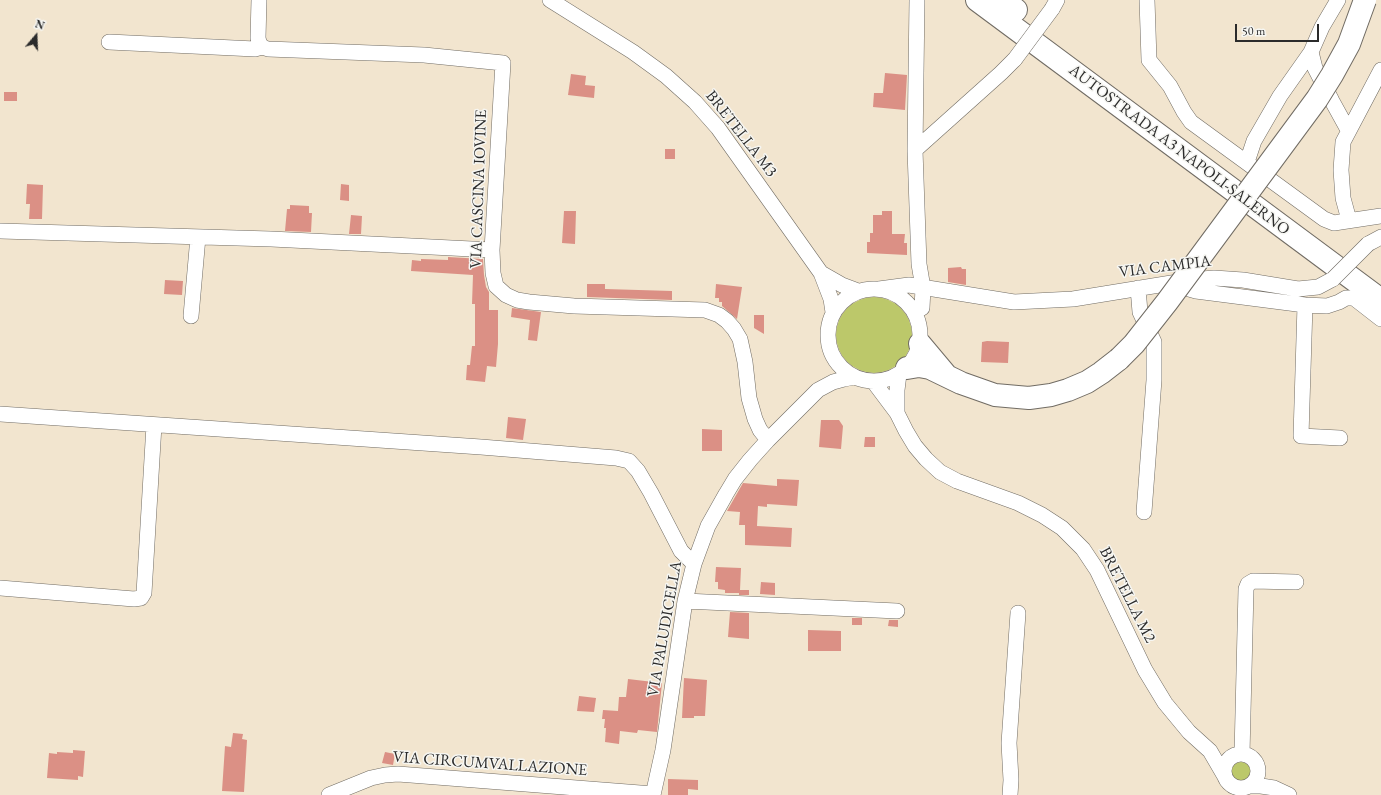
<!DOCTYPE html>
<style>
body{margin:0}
#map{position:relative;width:1381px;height:795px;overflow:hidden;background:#f2e5cf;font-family:"EB Garamond",serif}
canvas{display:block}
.north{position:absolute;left:16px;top:16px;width:40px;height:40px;-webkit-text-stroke:3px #f6f6f2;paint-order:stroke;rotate:19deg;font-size:11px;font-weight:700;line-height:16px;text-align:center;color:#2b2b2b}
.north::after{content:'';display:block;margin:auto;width:14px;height:18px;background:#2b2b2b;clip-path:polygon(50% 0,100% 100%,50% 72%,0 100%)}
.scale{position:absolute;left:1235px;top:24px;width:84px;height:18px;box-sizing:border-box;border:2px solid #2b2b2b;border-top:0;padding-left:5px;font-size:12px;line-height:14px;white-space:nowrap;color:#2b2b2b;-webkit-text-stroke:3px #f6f6f2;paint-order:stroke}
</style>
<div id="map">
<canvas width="1381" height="795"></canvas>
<div class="north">N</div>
<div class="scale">50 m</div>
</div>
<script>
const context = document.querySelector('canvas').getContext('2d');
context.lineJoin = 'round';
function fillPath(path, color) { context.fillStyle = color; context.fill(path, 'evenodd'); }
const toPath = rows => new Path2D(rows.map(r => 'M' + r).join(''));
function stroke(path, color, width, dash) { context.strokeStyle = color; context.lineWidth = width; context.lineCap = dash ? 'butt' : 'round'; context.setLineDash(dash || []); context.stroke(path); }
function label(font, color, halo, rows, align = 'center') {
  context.font = font + ' "EB Garamond",serif'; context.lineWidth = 3; context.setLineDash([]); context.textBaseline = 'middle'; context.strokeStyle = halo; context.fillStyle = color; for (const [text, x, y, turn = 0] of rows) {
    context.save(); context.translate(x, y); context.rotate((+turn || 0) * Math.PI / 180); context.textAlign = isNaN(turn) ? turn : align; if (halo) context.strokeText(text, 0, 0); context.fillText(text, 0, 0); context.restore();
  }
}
fillPath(toPath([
 '836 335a38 38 0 1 1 76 0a38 38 0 1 1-76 0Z',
 '1231 772a10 10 0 1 1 20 0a10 10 0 1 1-20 0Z'
]), '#bcc86a');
fillPath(toPath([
 [885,73,907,75,905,110,873,107,874,93,883,93],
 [571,74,586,76,585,85,595,86,594,98,568,95],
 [4,92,17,92,17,101,4,101],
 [665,149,675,149,675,159,665,159],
 [27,184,43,185,42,219,29,219,30,204,26,204],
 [341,184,349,185,349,201,340,200],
 [290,205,309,206,309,213,312,213,311,232,285,231,287,209,290,209],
 [564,211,576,211,575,244,562,243],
 [882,211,892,211,892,234,905,234,904,243,907,243,907,255,867,253,867,242,870,242,870,233,873,233,873,215,882,215],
 [351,215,362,216,361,234,349,234],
 [448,257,483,259,484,275,486,287,489,292,489,310,498,310,498,344,496,367,487,366,485,382,466,380,467,365,470,365,472,346,475,346,475,304,472,304,473,275,411,271,412,260,421,261,421,259,448,260],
 [961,267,962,269,966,269,966,285,948,282,948,268],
 [165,280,183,281,182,295,164,294],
 [587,284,605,284,605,289,672,291,672,300,587,297],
 [716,284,742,287,737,319,722,306,722,302,719,302,719,298,715,298],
 [512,308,541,312,537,341,528,340,530,320,511,317],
 [754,315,764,315,764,334,754,328],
 [987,341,1009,342,1008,363,981,362,982,342],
 [508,417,526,419,523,440,506,438],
 [821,420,839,420,843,426,841,449,819,447],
 [702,429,722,430,722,451,702,451],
 [865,437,875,437,875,447,864,447],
 [777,479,799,480,797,506,767,504,767,507,758,506,757,526,792,528,791,547,745,545,745,525,739,525,740,512,727,511,743,483,777,486],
 [716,567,741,568,740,590,749,590,749,595,739,595,739,593,725,593,725,590,718,589,718,582,715,582],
 [761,582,775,583,775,595,760,594],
 [730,612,749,613,749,639,728,637],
 [852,618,862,618,862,625,852,625],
 [889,620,898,620,898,627,888,626],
 [808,630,841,631,841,651,808,651],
 [684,678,707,680,705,716,694,716,694,718,682,718],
 [628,679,662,683,657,732,638,730,637,733,620,731,619,744,605,742,606,728,604,728,605,719,602,719,603,710,618,711,619,697,626,697],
 [579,696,596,698,594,712,577,711],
 [233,733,243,734,242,739,247,740,244,792,222,791,225,746,231,747],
 [73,750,85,751,83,777,78,776,78,780,47,778,49,753,57,754,57,752,73,753],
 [385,752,395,754,393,765,382,763],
 [668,779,698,780,698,790,688,789,688,795,668,795]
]), '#db9085');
const minor = toPath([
 [259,0,258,38,259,42,262,47],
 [550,0,633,52,666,76,695,102,718,128,821,273,831,299,833,312],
 [917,0,915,150,919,264,923,288,922,308],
 [1147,0,1149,60,1170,86,1184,112,1191,122,1324,219,1334,223,1381,216],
 [1052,9,1057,0],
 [109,42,255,49,262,47],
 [262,47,268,49,424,55,503,63,492,250,493,273,496,286,506,295,517,300,529,302,574,306,705,310,719,315,727,321,734,329,740,339,745,362,749,398,755,419,760,430,768,440],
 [1311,52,1315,68,1332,101,1348,130],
 [915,150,1001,73,1015,59],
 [1247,162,1254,141,1280,96,1311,52,1322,27,1338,0],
 [1349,220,1343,198,1341,170,1343,142,1381,70],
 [0,231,271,239,492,250],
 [1368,244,1381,237],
 [821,273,842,285,858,291],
 [1172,284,1196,291,1305,305,1327,306,1339,302,1346,298,1354,298,1381,319],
 [1138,288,1140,312,1154,342,1154,380,1144,512],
 '828 335a46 46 0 1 1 92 0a46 46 0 1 1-92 0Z',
 [879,289,909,285,1014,302,1073,299,1190,280,1214,278,1243,280,1298,289,1318,287,1333,279],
 [1305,305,1301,436,1340,438],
 [191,316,198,237],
 [873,381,897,413,906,431,915,446,926,459,940,472,957,481,1018,503,1042,515,1062,528,1083,549,1097,570,1145,670,1165,703,1189,732,1210,751,1224,775],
 [897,413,897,390,899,374],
 [0,414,481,447,616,458,629,461,638,471,651,493,681,551,694,564],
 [0,588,134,599,141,598,144,593,154,425],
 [685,601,897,611],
 [1242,754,1246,589,1248,584,1253,581,1296,582],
 '1224 771a17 17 0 1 1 34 0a17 17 0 1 1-34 0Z',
 [1249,786,1261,786,1274,788,1289,795],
 [329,795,371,778,385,775,398,774,653,794],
 [653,795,663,750,685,601,694,564,708,526,726,494,735,479,750,460,768,440,818,390,833,382,844,379,855,377],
 [1010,795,1011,780,1009,743,1018,613]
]);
const highway = toPath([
 [977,0,1381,300],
 [1005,0,1016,10],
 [920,344,946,375],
 [907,368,919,366,930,368,961,383,995,395,1029,398,1051,395,1068,390,1087,382,1101,373,1119,359]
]);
stroke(minor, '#716c64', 16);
stroke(highway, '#716c64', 24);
stroke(minor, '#fff', 15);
stroke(highway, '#fff', 22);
const minorBridge = toPath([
 [1015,59,1052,9],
 [1333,279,1368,244]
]);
const highwayBridge = toPath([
 [1119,359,1134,344,1167,302,1317,99,1332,75,1349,44,1365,0]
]);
stroke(minorBridge, '#716c64', 16, []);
stroke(highwayBridge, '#716c64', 24, []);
stroke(minorBridge, '#fff', 15);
stroke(highwayBridge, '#fff', 22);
label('16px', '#2b2b2b', '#f6f6f2', [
 ["BRETELLA M3",741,134,52],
 ["AUTOSTRADA A3 NAPOLI-SALERNO",1179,150,37],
 ["VIA CASCINA IOVINE",479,189,-88],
 ["VIA CAMPIA",1165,267,-7],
 ["BRETELLA M2",1127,595,63],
 ["VIA PALUDICELLA",665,629,-80],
 ["VIA CIRCUMVALLAZIONE",490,764,4]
]);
</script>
